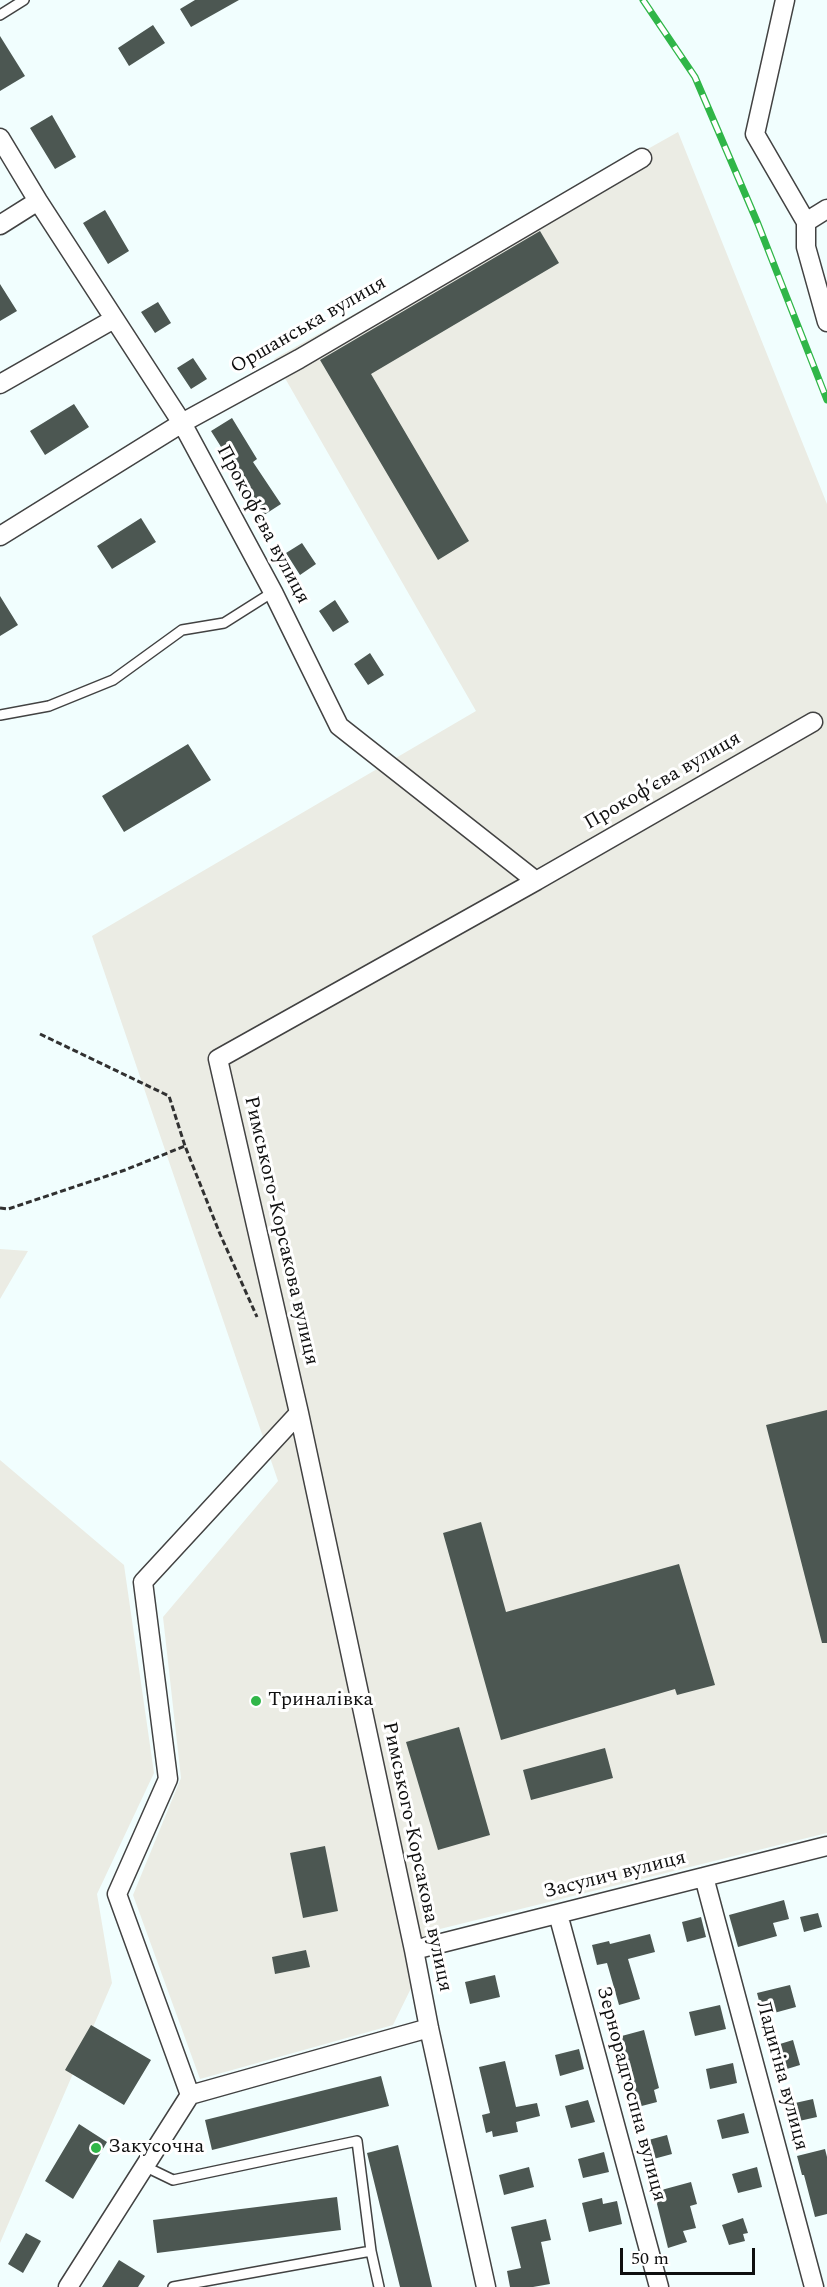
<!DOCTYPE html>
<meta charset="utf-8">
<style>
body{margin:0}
#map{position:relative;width:827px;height:2287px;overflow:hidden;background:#f1fefe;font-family:Spectral,serif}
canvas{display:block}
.scale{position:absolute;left:620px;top:2248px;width:135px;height:27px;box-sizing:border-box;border:3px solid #0f0f0f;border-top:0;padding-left:8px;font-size:18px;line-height:21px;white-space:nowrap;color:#0f0f0f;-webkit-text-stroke:4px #fff;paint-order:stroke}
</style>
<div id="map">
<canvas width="827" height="2287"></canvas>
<div class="scale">50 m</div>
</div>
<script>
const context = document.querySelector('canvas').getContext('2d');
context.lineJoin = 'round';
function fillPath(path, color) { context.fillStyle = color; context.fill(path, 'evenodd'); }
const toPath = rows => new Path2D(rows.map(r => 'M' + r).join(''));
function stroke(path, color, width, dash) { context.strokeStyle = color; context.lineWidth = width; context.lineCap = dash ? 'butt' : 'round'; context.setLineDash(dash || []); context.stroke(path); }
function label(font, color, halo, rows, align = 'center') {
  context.font = font + ' Spectral,serif'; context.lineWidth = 6; context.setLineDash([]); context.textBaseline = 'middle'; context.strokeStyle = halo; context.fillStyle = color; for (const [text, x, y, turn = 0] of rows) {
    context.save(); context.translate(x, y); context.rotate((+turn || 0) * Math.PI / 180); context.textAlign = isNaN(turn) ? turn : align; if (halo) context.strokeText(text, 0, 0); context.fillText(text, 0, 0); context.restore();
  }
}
fillPath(toPath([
 [678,132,827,504,827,1833,440,1929,393,2025,200,2079,133,1895,181,1778,163,1617,278,1481,92,936,476,711,274,359],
 [0,1249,28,1251,0,1299],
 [0,1460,124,1565,154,1773,97,1894,112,1983,0,2243]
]), '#ebece4');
fillPath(toPath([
 [195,0,239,0,191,27,180,9],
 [153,25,165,43,129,66,118,48],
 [0,36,25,76,0,91],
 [52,115,76,157,55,169,30,128],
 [105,210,129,251,108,264,83,223],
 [540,231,559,263,371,374,469,541,438,560,320,360],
 [0,284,17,311,0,321],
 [158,302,171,323,155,333,141,312],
 [193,358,207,379,191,389,177,368],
 [74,404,89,427,45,455,30,431],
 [232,418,257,459,253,462,281,504,264,515,211,431],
 [141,518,156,542,112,569,97,546],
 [302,543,316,564,300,575,286,553],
 [0,596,18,625,0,636],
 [335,600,349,622,333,632,319,611],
 [370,653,384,675,368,685,354,664],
 [188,744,211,780,124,832,102,796],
 [827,1410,827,1643,822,1643,766,1425],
 [481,1522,506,1612,679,1564,715,1685,677,1695,675,1689,501,1740,443,1533],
 [459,1727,490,1835,438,1850,406,1742],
 [605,1748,613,1778,531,1800,523,1770],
 [325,1846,338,1911,303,1918,290,1853],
 [784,1900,789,1919,773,1923,777,1936,738,1947,729,1915],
 [818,1913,822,1927,804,1932,800,1917],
 [701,1917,706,1937,687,1942,682,1922],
 [650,1934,655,1952,628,1959,640,1999,619,2005,607,1963,597,1965,592,1945,609,1941,610,1944],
 [306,1950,310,1967,275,1974,272,1957],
 [495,1975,500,1997,470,2004,465,1982],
 [790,1985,796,2007,763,2016,757,1993],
 [720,2005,726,2029,695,2036,689,2012],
 [91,2025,151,2060,124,2105,65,2070],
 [644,2030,659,2088,654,2090,657,2102,634,2108,618,2037],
 [793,2040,800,2065,777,2072,770,2047],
 [579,2049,584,2069,560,2076,555,2055],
 [505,2061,516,2107,537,2103,540,2116,516,2122,518,2132,493,2137,492,2131,486,2133,482,2115,490,2113,479,2067],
 [733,2063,737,2083,710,2089,706,2069],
 [381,2076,389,2106,212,2150,205,2120],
 [813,2099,817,2117,790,2123,786,2105],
 [588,2100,595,2122,571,2128,565,2106],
 [744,2113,749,2133,722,2139,717,2120],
 [79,2124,107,2142,73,2199,45,2181],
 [667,2135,672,2154,646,2161,641,2142],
 [398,2145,432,2287,400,2287,367,2153],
 [825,2149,827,2157,827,2214,815,2217,804,2175,802,2175,797,2156],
 [604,2152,609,2172,583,2178,578,2159],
 [529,2167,534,2187,504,2195,499,2175],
 [757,2167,762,2187,738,2193,732,2174],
 [691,2182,697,2204,690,2206,696,2228,683,2231,687,2242,668,2248,654,2192],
 [337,2197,341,2230,157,2253,153,2220],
 [602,2198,603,2204,617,2201,622,2224,589,2232,582,2203],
 [743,2218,748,2233,743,2234,745,2241,729,2245,722,2225],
 [546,2219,551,2240,541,2242,550,2284,533,2287,510,2287,507,2271,521,2268,511,2227],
 [26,2233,41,2241,23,2273,8,2264],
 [119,2260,145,2276,138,2287,102,2287]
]), '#4c5752');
const lane = toPath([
 [0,15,24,0],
 [0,715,49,706,113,680,182,630,224,623,273,592],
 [144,2166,173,2180,357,2141,371,2251,379,2287],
 [173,2287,371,2251]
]);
const street = toPath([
 [785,0,755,134,806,222,827,209],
 [0,138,38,201,182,423,273,592,339,726,536,881,218,1059,299,1413,414,1950,429,2028,486,2287],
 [806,222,806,247,827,322],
 [0,225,38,201],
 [0,384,114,319],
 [0,536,182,423,299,359,642,158],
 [536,881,813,722],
 [704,1877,814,2287],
 [558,1914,659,2287],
 [414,1950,827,1846],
 [190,2095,117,1894,168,1779,143,1582,299,1413],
 [68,2287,190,2095,429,2028]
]);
stroke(lane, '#424242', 12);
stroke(street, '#424242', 21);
stroke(toPath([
 [40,1034,169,1096,185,1146],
 [0,1208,8,1209,125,1170,185,1146,220,1234,257,1317]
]), '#313131', 3, [6, 3]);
stroke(lane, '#fff', 9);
stroke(street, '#fff', 18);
const rail = toPath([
 [643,0,695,77,758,224,827,400]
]);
stroke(rail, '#30b648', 7);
stroke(rail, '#fff', 4.5, [14]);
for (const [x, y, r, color] of [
 [256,1701,6,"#30b648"],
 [96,2148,6,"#30b648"]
]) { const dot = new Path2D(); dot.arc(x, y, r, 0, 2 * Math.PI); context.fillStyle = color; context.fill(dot); stroke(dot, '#fff', 2); }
label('20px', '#0f0f0f', '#fff', [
 ["Оршанська вулиця",309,326,-30],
 ["Прокоф’єва вулиця",262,525,62],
 ["Прокоф’єва вулиця",663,782,-30],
 ["Римського-Корсакова вулиця",280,1231,77],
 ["Римського-Корсакова вулиця",416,1857,78],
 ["Засулич вулиця",615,1876,-14],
 ["Ладигіна вулиця",781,2076,75],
 ["Зернорадгоспна вулиця",630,2094,75]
]);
label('20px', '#0f0f0f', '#fff', [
 ["Триналівка",268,1701],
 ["Закусочна",108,2148]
], 'left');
</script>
